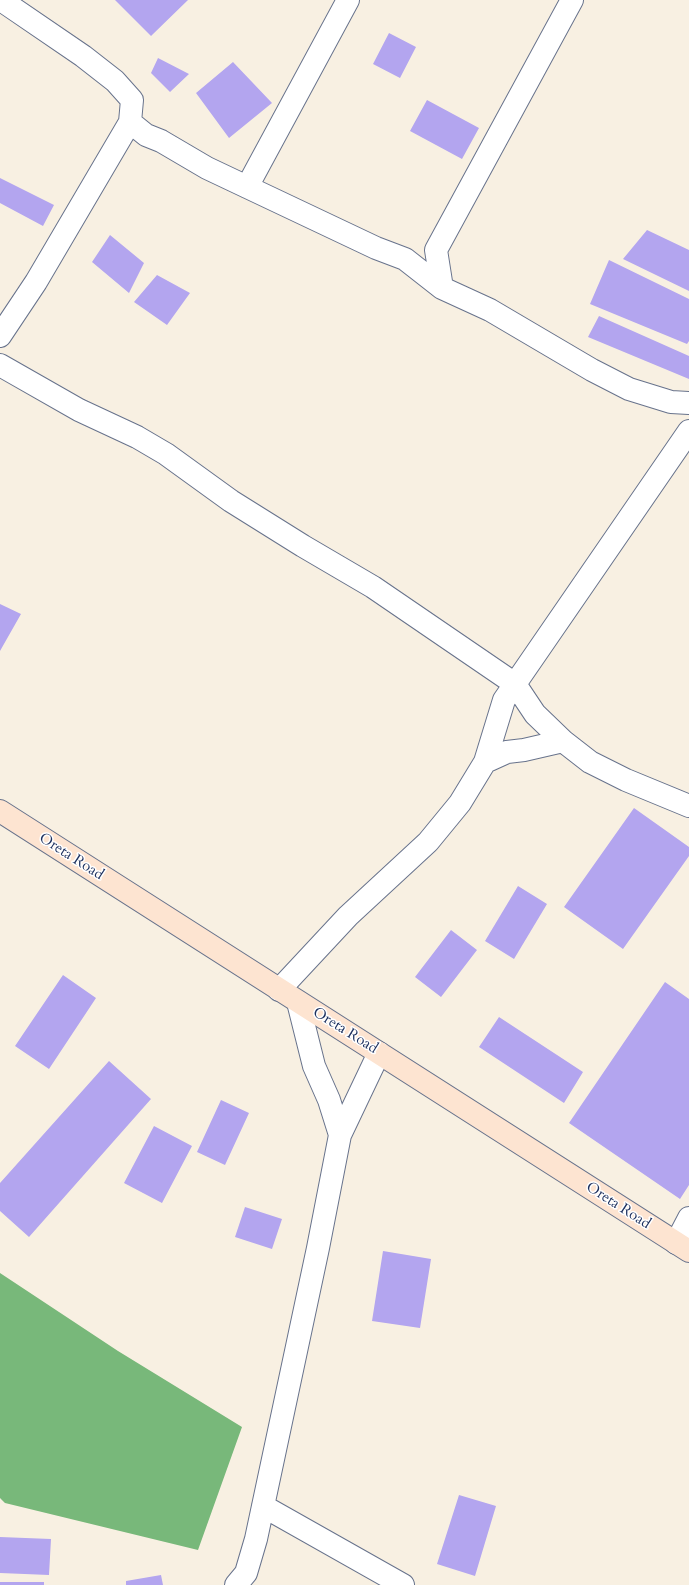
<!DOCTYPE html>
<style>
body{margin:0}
canvas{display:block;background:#f8f0e2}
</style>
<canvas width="689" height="1585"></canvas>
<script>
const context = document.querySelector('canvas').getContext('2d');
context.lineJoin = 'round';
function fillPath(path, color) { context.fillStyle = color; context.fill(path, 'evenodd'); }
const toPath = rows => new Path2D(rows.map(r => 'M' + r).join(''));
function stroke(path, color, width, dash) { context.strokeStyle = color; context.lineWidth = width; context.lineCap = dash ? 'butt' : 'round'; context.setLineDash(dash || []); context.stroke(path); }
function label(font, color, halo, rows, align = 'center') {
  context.font = font + ' Cardo,serif'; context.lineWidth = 3; context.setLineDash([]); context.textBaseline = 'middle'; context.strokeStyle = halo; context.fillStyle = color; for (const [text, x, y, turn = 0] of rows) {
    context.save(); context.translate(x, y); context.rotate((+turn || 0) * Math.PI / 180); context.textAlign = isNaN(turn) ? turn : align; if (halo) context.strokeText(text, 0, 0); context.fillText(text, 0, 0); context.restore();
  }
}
fillPath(toPath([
 [0,1273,118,1351,242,1427,198,1550,5,1503,0,1498]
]), '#78b87a');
fillPath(toPath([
 [115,0,188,0,151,36],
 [389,33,416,47,400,78,373,64],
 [158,58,189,74,170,92,151,73],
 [233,62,272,103,229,138,196,93],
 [427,100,479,128,462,159,410,131],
 [0,178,54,205,43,226,0,203],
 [647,230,689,250,689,291,623,259],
 [110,235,144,263,129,293,92,262],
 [609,260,689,299,689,341,687,344,590,304],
 [157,275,190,293,167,325,134,302],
 [599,316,689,356,689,379,588,337],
 [0,604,21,614,0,651],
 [634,808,689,847,689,856,623,949,564,907],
 [518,886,547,904,514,959,485,941],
 [451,930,477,950,441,997,415,977],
 [63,975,96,998,49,1069,15,1046],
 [665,982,689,999,689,1185,680,1199,569,1123],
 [499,1017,583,1072,564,1103,479,1047],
 [109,1061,151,1099,29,1237,0,1211,0,1183],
 [221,1100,249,1113,225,1165,197,1152],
 [154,1126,192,1146,162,1203,124,1183],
 [245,1207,282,1219,272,1249,235,1237],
 [383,1251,431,1259,420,1328,372,1321],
 [459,1495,496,1506,475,1576,437,1564],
 [0,1537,51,1539,49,1575,0,1573],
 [161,1575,163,1585,126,1585,126,1581],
 [0,1582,44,1582,44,1585,0,1585]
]), '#b3a5ef');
const street = toPath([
 [130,122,146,135,161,141,207,168,376,248,405,259,442,288,490,310,592,370,629,389,671,402,689,403],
 [247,187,348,0],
 [442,288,436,250,572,0],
 [0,336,36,282,130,122,132,100,115,81,83,56,1,0],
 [0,365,79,410,137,437,166,454,231,501,303,546,373,587,515,684,535,714,563,741,590,762,626,780,689,806],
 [485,762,507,752,524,750,563,741],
 [279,990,348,916,428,842,460,803,485,762,504,700,689,431],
 [298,1002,314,1066,329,1100,340,1135],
 [676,1243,689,1218],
 [263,1506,403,1585],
 [236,1585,246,1573,256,1539,318,1248,340,1135,379,1053]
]);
const secondary = toPath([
 [0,811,689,1251]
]);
stroke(street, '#68738c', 24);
stroke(secondary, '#68738c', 24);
stroke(street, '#fff', 22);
stroke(secondary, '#fde4d1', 22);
label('15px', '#1b2f5e', '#fff', [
 ["Oreta Road",71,857,33],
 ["Oreta Road",345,1031,32],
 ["Oreta Road",618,1206,33]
]);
</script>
